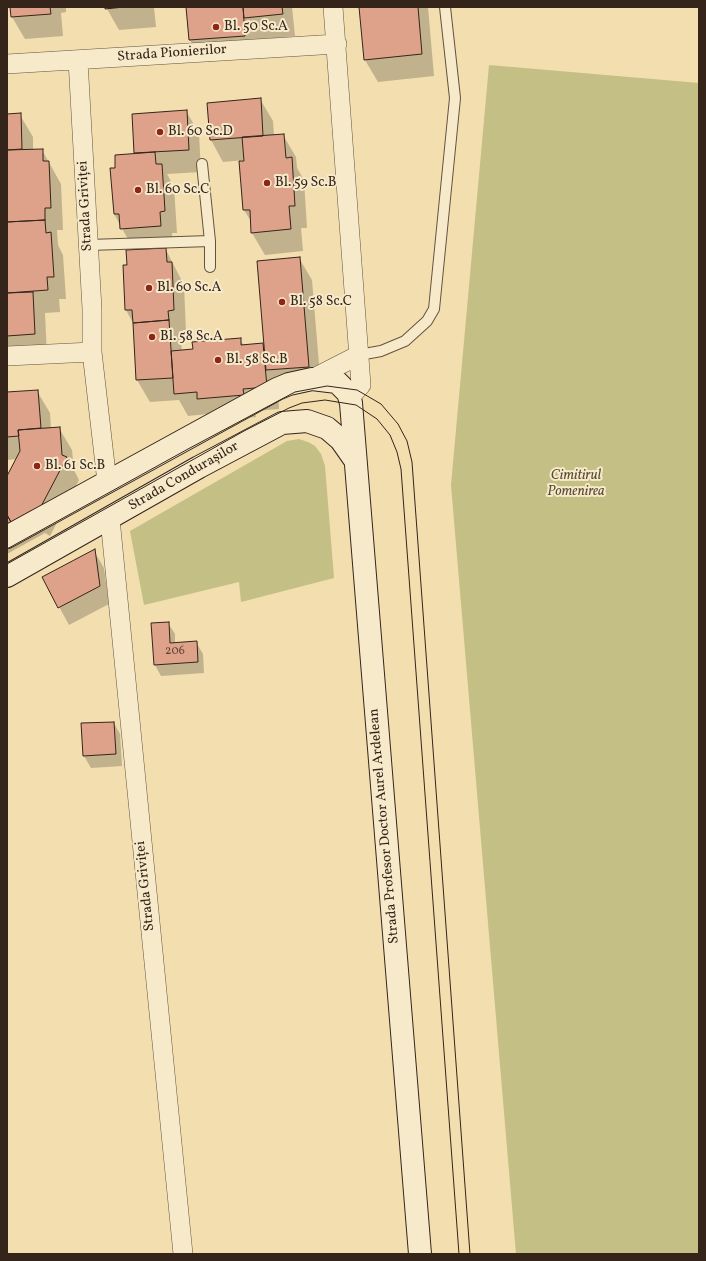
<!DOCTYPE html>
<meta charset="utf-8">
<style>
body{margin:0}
#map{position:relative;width:706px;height:1261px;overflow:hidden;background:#f2deaf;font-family:Vollkorn,serif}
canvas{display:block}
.frame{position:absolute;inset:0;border:8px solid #35241a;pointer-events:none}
</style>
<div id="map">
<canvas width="706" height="1261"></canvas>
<div class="frame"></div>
</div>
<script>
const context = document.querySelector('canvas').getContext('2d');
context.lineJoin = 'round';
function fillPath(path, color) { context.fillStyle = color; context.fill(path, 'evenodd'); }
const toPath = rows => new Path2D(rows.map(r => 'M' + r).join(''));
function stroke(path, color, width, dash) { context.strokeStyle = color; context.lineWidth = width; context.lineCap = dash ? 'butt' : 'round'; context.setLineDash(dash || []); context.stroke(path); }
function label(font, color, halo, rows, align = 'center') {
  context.font = font + ' Vollkorn,serif'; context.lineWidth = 4; context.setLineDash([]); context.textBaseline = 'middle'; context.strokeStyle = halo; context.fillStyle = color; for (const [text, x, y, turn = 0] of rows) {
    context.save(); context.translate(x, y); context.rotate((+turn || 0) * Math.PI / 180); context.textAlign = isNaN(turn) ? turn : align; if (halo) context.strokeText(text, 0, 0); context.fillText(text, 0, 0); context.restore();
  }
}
fillPath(toPath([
 [489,65,699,83,699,1254,516,1254,451,485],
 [299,439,308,442,315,446,321,454,325,466,334,578,241,602,239,582,144,605,130,531,287,441]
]), '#c3bf85');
fillPath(toPath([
 [11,7,66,7,66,12,61,13,63,36,25,39,12,17],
 [106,7,154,7,156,27,119,30],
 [187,7,292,7,295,36,256,40,257,57,203,62,190,40],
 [360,7,428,7,434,76,378,82,365,60],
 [260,99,273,121,274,136,283,135,296,157,297,168,304,180,307,228,301,228,303,251,265,255,252,233,252,223,244,210,245,160,223,162,211,140],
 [186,111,199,133,201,172,167,174,174,187,177,233,172,233,173,247,165,248,184,285,186,332,180,333,182,351,194,350,240,339,244,346,264,344,299,258,312,280,321,388,278,392,279,409,255,411,256,417,211,420,207,414,188,416,179,400,150,402,137,380,133,323,126,310,124,266,128,266,134,250,114,214,117,169,135,154,133,115],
 [7,115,20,115,33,137,33,150,42,150,61,184,63,230,57,230,58,245,63,255,66,299,59,299,60,312,45,313,47,356,7,358],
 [37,391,50,413,51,429,59,428,72,450,74,470,79,480,50,536,45,533,7,554,7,477,17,459,7,460,7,393],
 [94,551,104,568,109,604,69,625,43,577],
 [168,623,175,634,175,644,196,642,203,654,204,673,161,676,155,665],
 [114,723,120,734,122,766,91,768,84,756,82,724]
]), '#0003');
const building = toPath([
 [10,7,50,7,51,14,11,17,10,7],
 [105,7,124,7,105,9,105,7],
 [186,7,243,7,245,36,189,40,186,7],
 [243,7,282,7,283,14,244,18,243,7],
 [359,7,418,7,422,54,364,60,359,7],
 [261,98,263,136,210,140,207,103,261,98],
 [187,110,189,150,134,153,132,114,187,110],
 [21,113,22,149,7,150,7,114,21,113],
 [284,134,286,158,292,157,295,206,289,206,291,229,251,233,250,210,243,210,239,161,244,161,242,137,284,134],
 [43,149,43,161,49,161,51,208,45,208,45,220,7,222,7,150,43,149],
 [155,152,156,164,162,164,165,211,160,212,161,226,120,229,119,214,114,214,110,168,115,168,115,155,155,152],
 [45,220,46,233,51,232,54,277,47,277,48,290,7,293,7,222,45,220],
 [166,248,167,262,172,262,174,310,168,311,169,320,133,323,132,310,125,310,123,265,127,265,126,250,166,248],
 [300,257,309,367,266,370,257,261,300,257],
 [33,292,35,334,7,336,7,293,33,292],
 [169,320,173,378,136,380,133,323,169,320],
 [241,338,241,345,263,343,267,387,243,389,244,395,197,399,197,392,174,394,171,351,193,349,192,342,241,338],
 [38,390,41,428,18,430,19,436,7,437,7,392,38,390],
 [60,427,62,455,67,457,37,514,31,511,11,522,7,515,7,476,20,451,18,430,60,427],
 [7,515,11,522,7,524,7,515],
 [95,549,100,586,58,608,42,577,95,549],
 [169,622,170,643,197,641,198,662,154,665,151,623,169,622],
 [114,722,116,754,83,756,81,723,114,722]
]);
fillPath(building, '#dea28a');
stroke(building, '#35241a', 1);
const lane = toPath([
 [89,245,210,241,202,164],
 [210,267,210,241],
 [359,355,381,351,405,341,427,321,434,309,455,98,445,7]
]);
const street = toPath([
 [333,7,361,385,350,397],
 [78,60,92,309,92,352,107,482],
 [7,64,337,44],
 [7,356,92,352],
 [312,379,359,355],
 [110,519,183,1254]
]);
const secondary = toPath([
 [7,537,277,389,289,384,312,379,337,382,348,393,351,403,420,1254],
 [7,576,199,467,282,423,307,421,327,428,341,440,355,460]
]);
stroke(lane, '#64523f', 12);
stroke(street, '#64523f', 20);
stroke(secondary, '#35241a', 24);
stroke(lane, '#f7eacb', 10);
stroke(street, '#f7eacb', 19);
stroke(secondary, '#f7eacb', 22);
stroke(toPath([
 [7,549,188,449,295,392,327,386,357,390,381,404,398,424,407,441,412,462,470,1254],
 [7,564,244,431,289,408,302,403,325,400,356,405,377,419,390,435,397,452,401,469,459,1254]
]), '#35241a', 1);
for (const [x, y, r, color] of [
 [216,27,4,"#8f2418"],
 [160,132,4,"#8f2418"],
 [267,183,4,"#8f2418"],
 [138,190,4,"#8f2418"],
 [149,288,4,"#8f2418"],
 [282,302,4,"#8f2418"],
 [152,337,4,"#8f2418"],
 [218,360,4,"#8f2418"],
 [37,466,4,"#8f2418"]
]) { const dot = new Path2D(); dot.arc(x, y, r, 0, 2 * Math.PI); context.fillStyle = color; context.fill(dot); stroke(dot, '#f7eacb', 1.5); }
label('12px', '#5f4436', null, [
 ["206",175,652]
]);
label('14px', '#35241a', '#f7eacb', [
 ["Bl. 50 Sc.A",224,27],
 ["Bl. 60 Sc.D",168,132],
 ["Bl. 59 Sc.B",275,183],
 ["Bl. 60 Sc.C",146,190],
 ["Bl. 60 Sc.A",157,288],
 ["Bl. 58 Sc.C",290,302],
 ["Bl. 58 Sc.A",160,337],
 ["Bl. 58 Sc.B",226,360],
 ["Bl. 61 Sc.B",45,466]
], 'left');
label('14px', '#35241a', '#f7eacb', [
 ["Strada Pionierilor",172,54,-4],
 ["Strada Griviței",86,206,-93],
 ["Strada Condurașilor",184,477,-30],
 ["Strada Profesor Doctor Aurel Ardelean",385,826,-95],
 ["Strada Griviței",146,886,-96]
]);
label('italic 14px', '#584b35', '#f7eacb', [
 ["Cimitirul",576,476],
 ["Pomenirea",576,492]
]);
</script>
